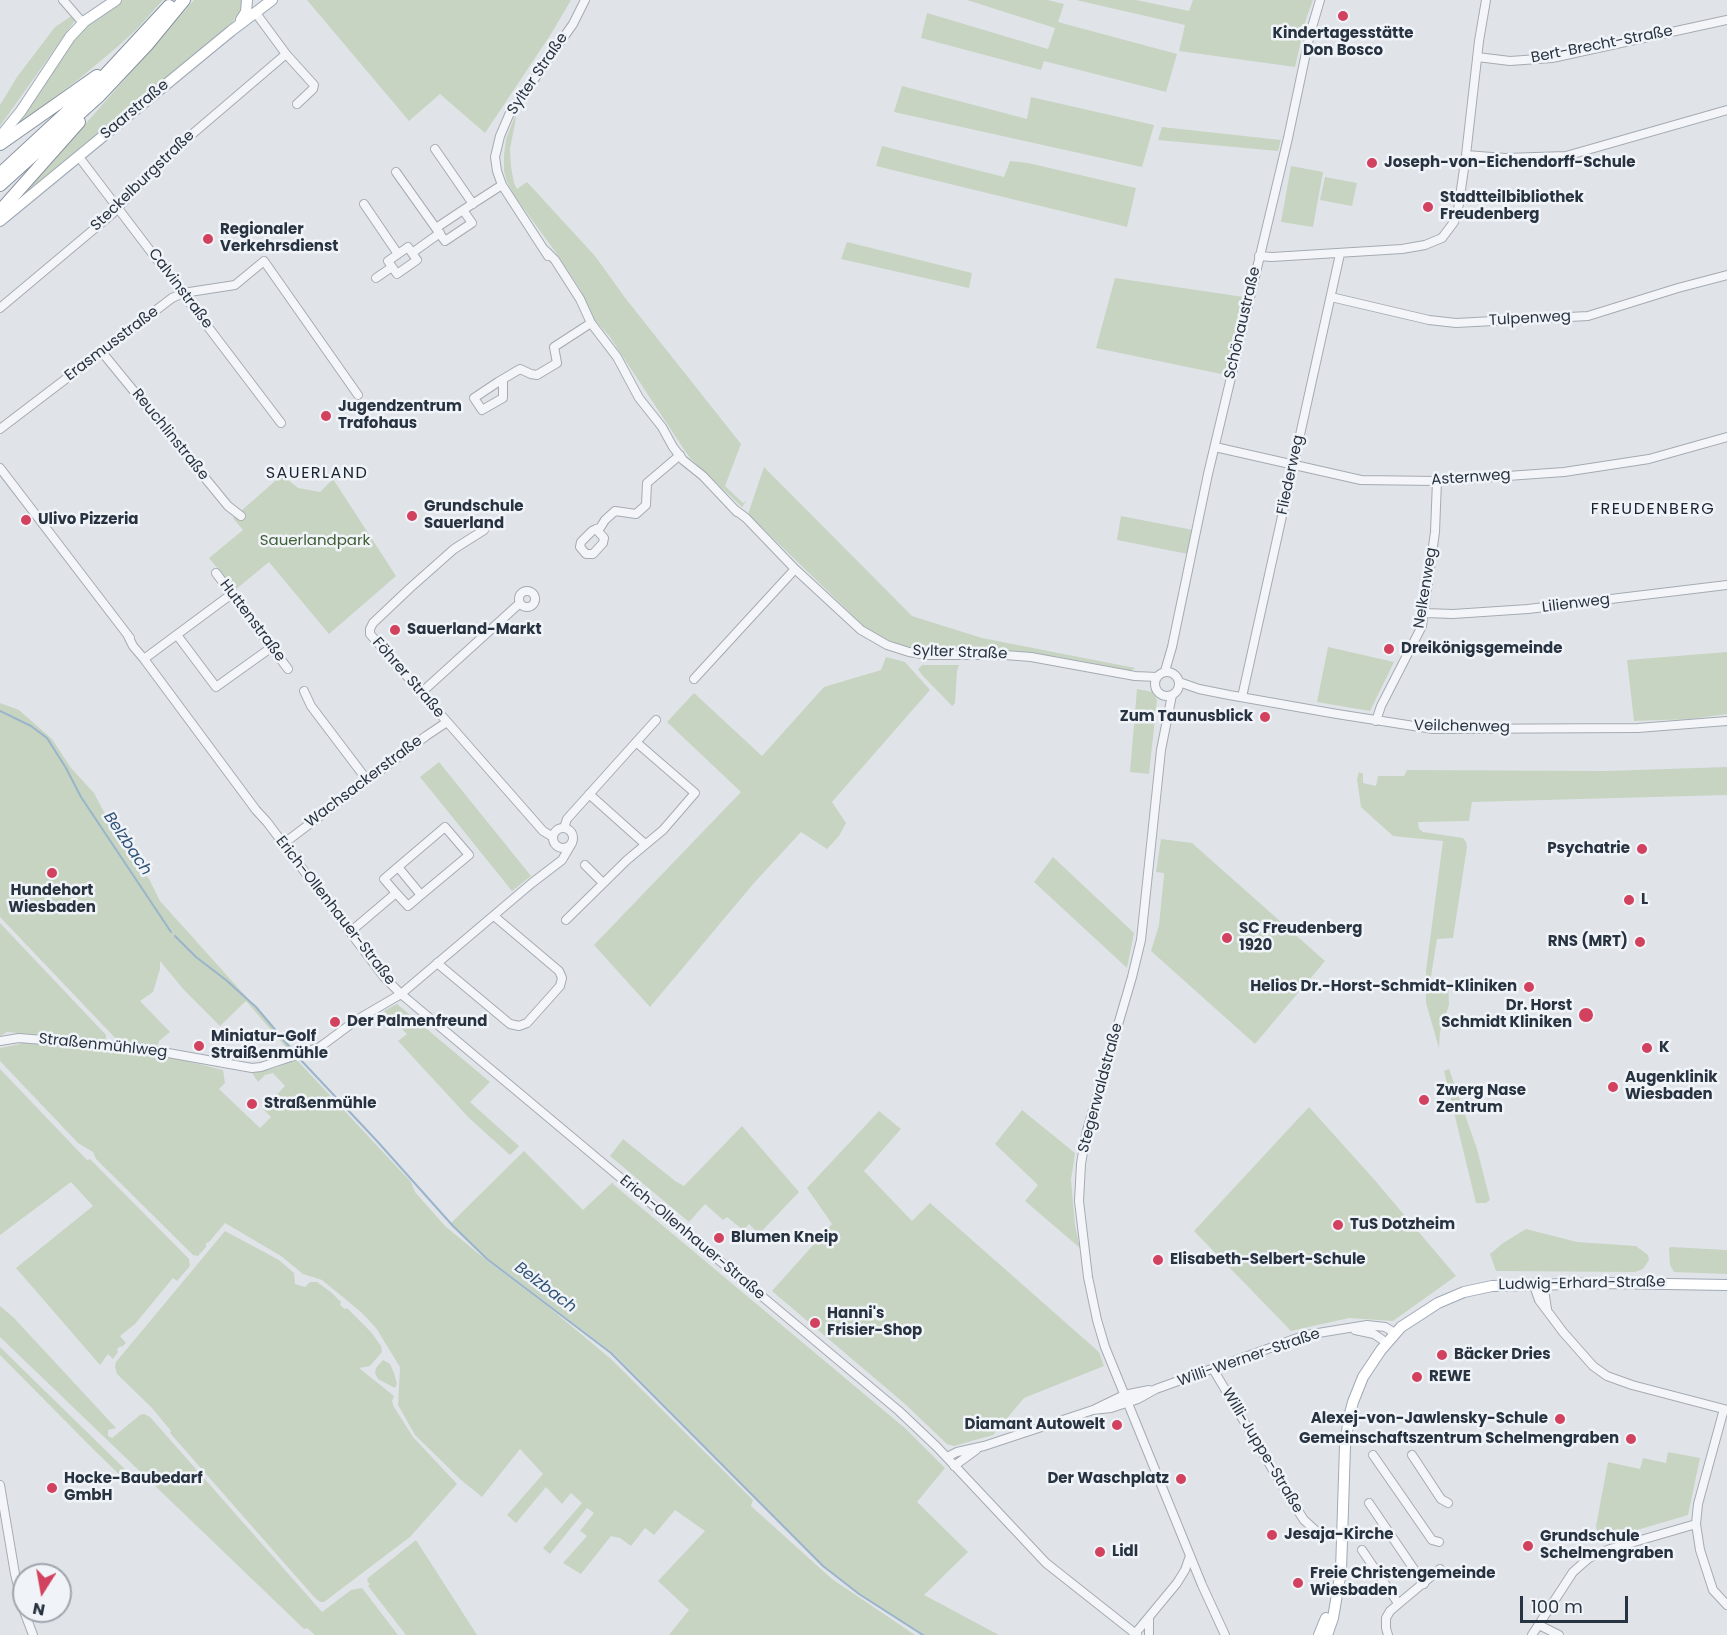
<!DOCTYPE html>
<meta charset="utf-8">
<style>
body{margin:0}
#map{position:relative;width:1727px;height:1635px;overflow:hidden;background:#e0e4e9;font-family:Poppins,sans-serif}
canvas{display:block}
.north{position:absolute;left:12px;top:1563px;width:60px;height:60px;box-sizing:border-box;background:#f0f3f7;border:2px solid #a0a6ae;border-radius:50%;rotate:191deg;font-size:16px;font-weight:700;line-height:24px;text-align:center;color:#283341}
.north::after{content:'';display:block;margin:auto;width:21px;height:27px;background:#d2425f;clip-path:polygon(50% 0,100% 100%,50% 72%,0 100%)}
.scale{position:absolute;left:1520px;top:1596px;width:108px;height:27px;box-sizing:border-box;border:3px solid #283341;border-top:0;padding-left:8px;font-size:18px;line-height:21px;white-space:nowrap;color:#283341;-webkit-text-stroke:4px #f0f3f7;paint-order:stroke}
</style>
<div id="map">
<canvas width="1727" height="1635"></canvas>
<div class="north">N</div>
<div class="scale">100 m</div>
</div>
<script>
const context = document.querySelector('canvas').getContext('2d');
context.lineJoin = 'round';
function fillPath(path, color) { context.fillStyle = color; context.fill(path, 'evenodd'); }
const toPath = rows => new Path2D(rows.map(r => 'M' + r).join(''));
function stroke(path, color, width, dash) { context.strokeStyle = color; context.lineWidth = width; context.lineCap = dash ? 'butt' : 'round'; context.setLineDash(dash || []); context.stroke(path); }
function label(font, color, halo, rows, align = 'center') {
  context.font = font + ' Poppins,sans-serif'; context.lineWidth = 5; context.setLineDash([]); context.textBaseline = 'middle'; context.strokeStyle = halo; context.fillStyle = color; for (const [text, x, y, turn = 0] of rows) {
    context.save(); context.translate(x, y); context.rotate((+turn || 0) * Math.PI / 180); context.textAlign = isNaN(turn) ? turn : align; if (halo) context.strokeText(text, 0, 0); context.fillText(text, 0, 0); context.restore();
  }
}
fillPath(toPath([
 [123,0,163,0,136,30,116,48,79,79,13,128,67,47,98,15],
 [194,0,241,0,241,10,232,23,18,201],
 [307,0,571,0,551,34,485,133,440,94,409,121],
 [967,0,1048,0,1064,4,1058,22,1177,54,1166,92,1044,61,1041,70,921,38,927,13,1048,49,1055,28],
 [1076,0,1136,0,1189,11,1193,0,1313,0,1306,19,1295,67,1179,51,1185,25],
 [73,15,76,19,0,126,0,105,17,77,55,27],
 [902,86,1027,119,1031,97,1154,125,1142,167,894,112],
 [515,116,516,118,510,149,511,167,514,183,517,189,527,182,595,256,626,299,741,444,725,486,743,503,747,500,742,507,691,459,683,448,610,337,594,319,580,289,557,254,516,198,507,182,504,171,504,155,506,139],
 [1162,127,1281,140,1278,151,1158,140],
 [882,146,1004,177,1010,161,1028,163,1136,188,1127,227,876,166],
 [1291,166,1323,172,1313,227,1281,222],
 [1325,177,1357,183,1352,206,1320,200],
 [847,242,972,273,969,288,841,259],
 [1115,278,1244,297,1226,375,1096,348],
 [764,467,912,616,982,638,1135,668,1132,670,1127,670,1060,657,1012,651,930,651,902,646,871,633,748,514],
 [282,475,298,488,320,492,333,479,396,576,329,634,269,562,235,590,209,558,243,530,233,518],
 [1121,516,1193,530,1188,554,1117,540],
 [1328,647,1394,662,1370,711,1317,702],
 [1727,652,1727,714,1691,719,1634,721,1627,660],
 [886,657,905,662,930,690,832,802,846,823,839,836,827,849,801,832,754,883,650,1007,594,945,741,792,667,722,694,693,762,756,824,687,881,670],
 [922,665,959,665,957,671,955,703,952,706,922,675,918,669],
 [1137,689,1153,692,1157,700,1149,774,1130,772],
 [0,703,19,710,52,739,71,768,94,793,115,833,134,861,149,879,160,901,295,1051,290,1052,246,1001,220,1026,184,990,160,961,160,969,153,992,140,1001,170,1032,159,1041,158,1045,120,1043,0,917],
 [439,762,531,876,512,891,420,777],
 [1727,767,1727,795,1472,802,1469,821,1418,822,1419,829,1423,832,1463,838,1466,842,1467,847,1453,938,1437,939,1430,983,1448,982,1449,1005,1440,1032,1439,1048,1426,1003,1426,970,1443,841,1393,836,1361,807,1357,779,1359,772,1363,774,1363,783,1376,786,1378,776,1404,776,1407,770,1606,771],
 [1161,839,1192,843,1325,961,1255,1044,1151,951,1159,925,1164,875,1164,873,1156,872],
 [1053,857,1134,933,1127,968,1034,882],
 [0,923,106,1035,106,1041,7,1032,0,1036],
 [397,1004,490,1082,470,1102,519,1146,510,1155,469,1118,398,1041,407,1034,384,1011],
 [21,1042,154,1053,223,1070,225,1083,219,1089,260,1128,271,1117,263,1109,285,1086,273,1073,265,1075,258,1082,252,1073,276,1068,296,1059,411,1182,415,1192,445,1226,485,1259,546,1305,611,1359,753,1500,751,1506,832,1579,915,1635,669,1635,689,1610,658,1581,705,1531,675,1510,654,1535,645,1528,631,1546,620,1538,611,1536,581,1574,563,1563,587,1536,580,1531,594,1513,587,1508,550,1554,543,1548,582,1503,571,1493,562,1504,546,1487,516,1523,507,1515,543,1474,520,1449,482,1497,461,1480,415,1435,398,1405,400,1367,376,1328,361,1312,322,1280,303,1274,281,1256,225,1223,209,1242,206,1243,206,1247,198,1256,193,1255,96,1159,93,1152,78,1143,0,1061,0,1048,20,1044],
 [0,1069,87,1160,90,1159,189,1259,190,1266,177,1281,173,1278,135,1324,120,1336,126,1343,122,1347,121,1346,117,1349,118,1352,113,1359,108,1354,100,1365,16,1268,93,1206,71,1182,0,1235],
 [1449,1069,1477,1149,1490,1200,1486,1203,1476,1203,1444,1071],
 [1309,1107,1372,1177,1456,1276,1393,1321,1349,1318,1291,1331,1194,1231],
 [1022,1110,1075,1153,1071,1180,1075,1225,1080,1248,1025,1201,1038,1185,995,1144],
 [879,1111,901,1129,864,1171,912,1221,930,1203,1099,1352,1104,1366,1024,1398,993,1435,954,1446,947,1444,905,1404,772,1291,832,1224,807,1188],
 [742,1126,799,1192,759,1234,749,1224,743,1230,727,1217,723,1220,705,1204,689,1222,610,1156,623,1139,675,1181,684,1186],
 [524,1151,583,1210,613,1182,613,1184,906,1429,945,1468,917,1502,968,1552,924,1595,999,1635,924,1635,859,1594,823,1565,614,1354,487,1258,450,1224],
 [1526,1229,1577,1242,1636,1246,1648,1255,1649,1260,1643,1269,1635,1272,1496,1271,1490,1254,1503,1243],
 [225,1231,279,1260,294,1273,295,1284,305,1287,310,1282,317,1282,332,1293,341,1302,340,1305,345,1309,347,1308,371,1332,381,1346,382,1352,370,1366,359,1368,394,1396,392,1401,394,1407,413,1437,457,1484,410,1537,324,1602,320,1602,315,1598,170,1433,171,1431,152,1408,117,1374,115,1367,116,1362],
 [1671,1247,1727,1250,1727,1274,1674,1272,1670,1265,1669,1248],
 [0,1306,14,1318,116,1428,108,1430,108,1436,112,1438,140,1415,144,1414,150,1417,322,1612,351,1590,362,1588,398,1635,315,1635,307,1628,304,1629,0,1337],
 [0,1347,135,1479,129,1484,90,1446,0,1355],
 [383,1360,390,1364,394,1373,397,1384,395,1388,378,1379,375,1373,376,1368],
 [1668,1452,1700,1458,1688,1515,1600,1541,1596,1526,1608,1462,1640,1469,1643,1458,1666,1463],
 [416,1540,477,1635,406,1635,368,1586,370,1584,367,1581,368,1578]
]), '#c7d4c1');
stroke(toPath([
 [0,711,31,726,47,738,66,768,81,797,171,932],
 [175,936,196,957,226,980,256,1007,294,1052],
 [298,1057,377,1141,453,1226,487,1259,611,1353,823,1566,859,1594,923,1635]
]), '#9ab4cb', 2);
const minor = toPath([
 [63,0,83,23],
 [255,12,286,54,314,85,313,89,297,104],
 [1477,57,1510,61,1552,58,1727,20],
 [435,149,473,204],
 [1466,155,1505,158,1566,156,1727,110],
 [79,157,281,423],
 [396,172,445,241,472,223,463,210,502,185],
 [364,204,398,254],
 [436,228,463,210],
 [546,251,555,260,580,299,591,323,617,357,639,398,662,427,673,447,683,460,703,476,737,512],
 [412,253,417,260,397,274,388,261,408,247,412,253,440,233],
 [548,256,502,185,497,171,495,157,500,136,509,115,573,24,585,0],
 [1259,256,1272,257,1402,249,1425,245,1442,238,1454,222,1458,210,1466,155,1479,41,1486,0],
 [376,278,392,267],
 [1331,297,1429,320,1456,323,1588,316,1678,288,1727,275],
 [0,308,112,214,149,174,183,142,286,54],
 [101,351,228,506,241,516],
 [503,380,503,398,482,410,474,398,498,382,520,369,531,374,537,375,557,363,554,347,591,323],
 [0,429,172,298,183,293,235,285,264,261,358,395],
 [1215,447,1361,480,1437,481,1564,472,1649,459,1727,437],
 [0,468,130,638],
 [734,509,746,518,795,569,861,630,887,645,909,652,928,655,1005,655,1031,657,1135,676,1157,677],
 [596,529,604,538,603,543,593,554,586,554,580,547,581,542,592,531,596,529,600,528,605,520,615,511,636,514,646,505,647,483,680,455],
 [484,530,454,549,410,588,373,623,370,629,370,634,543,831,553,837],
 [216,573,288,669],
 '519 599a8 8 0 1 1 16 0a8 8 0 1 1-16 0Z',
 [1425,613,1453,614,1528,609,1727,585],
 [177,635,216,687,272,647],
 [128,636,133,646,144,659,256,810,267,822,384,977,401,994,899,1411,937,1447,1046,1563,1137,1635],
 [144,659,233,593],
 [1165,671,1172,647,1208,474,1288,138,1310,34,1320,0],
 '1155 684a12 12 0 1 1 24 0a12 12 0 1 1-24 0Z',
 [694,679,795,569],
 [1179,682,1199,689,1229,695,1337,714,1433,729,1638,728,1727,721],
 [304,691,311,706,367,780],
 [422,692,520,603],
 [1172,695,1161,750,1141,940,1132,977,1086,1134,1081,1164,1079,1201,1088,1277,1097,1320,1105,1347,1202,1585,1225,1635],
 [1242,697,1340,254],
 [1376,721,1381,706,1422,626,1435,532,1437,481],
 [589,794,645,844],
 '553 838a10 10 0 1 1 20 0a10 10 0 1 1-20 0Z',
 [564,828,567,819,656,720],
 [283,844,426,736,447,722],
 [585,865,603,883],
 [398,867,445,827,469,855,421,895],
 [566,920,627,860,663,830,695,793,636,742],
 [350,932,396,893,384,879,398,867,421,895,408,906,396,893],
 [437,963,510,1024,519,1026,527,1023,560,986,562,978,559,971,494,916],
 [0,1041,19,1038,140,1048,252,1068,261,1067,320,1047,355,1021,401,994,532,883,562,860,572,843],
 [1533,1283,1539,1300,1563,1332,1593,1366,1607,1376,1632,1385,1727,1410],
 [1543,1283,1547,1309],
 [1355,1330,1374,1334,1387,1343],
 [1213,1369,1286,1492,1304,1520,1315,1530],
 [1724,1409,1698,1504,1696,1524,1700,1550,1713,1590,1727,1605],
 [1093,1410,1111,1408,1138,1399,1156,1389,1306,1335,1367,1325,1385,1327,1395,1333],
 [1373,1455,1432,1540,1439,1542],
 [1412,1455,1441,1499,1448,1503],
 [947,1457,957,1452,984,1446,1093,1410,1124,1395,1149,1390],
 [954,1466,976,1450],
 [0,1485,15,1574,24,1610],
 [1369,1503,1424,1584],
 [1362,1550,1398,1603],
 [24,1611,33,1635],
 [1539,1625,1559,1635],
 [1134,1635,1177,1583,1185,1570,1190,1556],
 [1149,1635,1149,1618],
 [1388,1635,1386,1628,1386,1618,1390,1611,1440,1569],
 [1532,1635,1573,1572,1589,1558,1610,1549,1696,1524]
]);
const major = toPath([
 [241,20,246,12,247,0],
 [0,137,21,111,70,37,85,21,116,0],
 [0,221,231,31,272,0],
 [1319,1635,1326,1618],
 [1327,1635,1333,1618,1341,1571,1345,1446,1349,1417,1353,1402,1363,1377,1381,1350,1401,1327,1438,1303,1464,1292,1492,1286,1607,1283,1727,1285]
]);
const highway = toPath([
 [0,144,97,76],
 [0,174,93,88,169,6],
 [0,185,100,95,147,45,184,0],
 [0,211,79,122]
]);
stroke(minor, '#a5abb3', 10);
stroke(major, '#9fa9b6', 12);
stroke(highway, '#8792a1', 14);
stroke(minor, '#f3f5f8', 8);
stroke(major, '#fff', 10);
stroke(highway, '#fff', 12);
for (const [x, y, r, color] of [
 [1343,16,6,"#d2425f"],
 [1372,163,6,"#d2425f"],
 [1428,207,6,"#d2425f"],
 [208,239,6,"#d2425f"],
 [326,416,6,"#d2425f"],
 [412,516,6,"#d2425f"],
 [26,520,6,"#d2425f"],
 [395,630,6,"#d2425f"],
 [1389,649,6,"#d2425f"],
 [1265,717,6,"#d2425f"],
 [1642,849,6,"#d2425f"],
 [52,873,6,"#d2425f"],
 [1629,900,6,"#d2425f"],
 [1227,938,6,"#d2425f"],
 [1640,942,6,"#d2425f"],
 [1529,987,6,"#d2425f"],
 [1586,1015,8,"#d2425f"],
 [335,1022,6,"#d2425f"],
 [199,1046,6,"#d2425f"],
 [1647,1048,6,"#d2425f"],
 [1613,1087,6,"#d2425f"],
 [1424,1100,6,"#d2425f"],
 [252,1104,6,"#d2425f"],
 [1338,1225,6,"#d2425f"],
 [719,1238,6,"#d2425f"],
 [1158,1260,6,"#d2425f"],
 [815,1323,6,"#d2425f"],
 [1442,1355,6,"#d2425f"],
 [1417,1377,6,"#d2425f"],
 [1560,1419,6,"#d2425f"],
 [1117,1425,6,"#d2425f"],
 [1631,1439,6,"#d2425f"],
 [1181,1479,6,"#d2425f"],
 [52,1488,6,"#d2425f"],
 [1272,1535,6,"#d2425f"],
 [1528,1546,6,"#d2425f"],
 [1100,1552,6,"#d2425f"],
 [1298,1583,6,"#d2425f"]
]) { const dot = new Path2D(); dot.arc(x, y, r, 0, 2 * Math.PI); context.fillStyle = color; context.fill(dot); stroke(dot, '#f0f3f7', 2); }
label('bold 15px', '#283341', '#f0f3f7', [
 ["Kindertagesstätte",1343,34,"center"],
 ["Don Bosco",1343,51,"center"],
 ["Joseph-von-Eichendorff-Schule",1384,163],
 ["Stadtteilbibliothek",1440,198],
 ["Freudenberg",1440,215],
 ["Regionaler",220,230],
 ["Verkehrsdienst",220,247],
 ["Jugendzentrum",338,407],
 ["Trafohaus",338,424],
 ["Grundschule",424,507],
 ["Sauerland",424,524],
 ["Ulivo Pizzeria",38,520],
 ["Sauerland-Markt",407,630],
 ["Dreikönigsgemeinde",1401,649],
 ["Zum Taunusblick",1253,717,"right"],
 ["Psychatrie",1630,849,"right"],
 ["Hundehort",52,891,"center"],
 ["Wiesbaden",52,908,"center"],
 ["L",1641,900],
 ["SC Freudenberg",1239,929],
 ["1920",1239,946],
 ["RNS (MRT)",1628,942,"right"],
 ["Helios Dr.-Horst-Schmidt-Kliniken",1517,987,"right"],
 ["Dr. Horst",1572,1006,"right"],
 ["Schmidt Kliniken",1572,1023,"right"],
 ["Der Palmenfreund",347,1022],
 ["Miniatur-Golf",211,1037],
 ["Straißenmühle",211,1054],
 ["K",1659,1048],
 ["Augenklinik",1625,1078],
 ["Wiesbaden",1625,1095],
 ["Zwerg Nase",1436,1091],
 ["Zentrum",1436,1108],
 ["Straßenmühle",264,1104],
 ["TuS Dotzheim",1350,1225],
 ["Blumen Kneip",731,1238],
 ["Elisabeth-Selbert-Schule",1170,1260],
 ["Hanni's",827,1314],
 ["Frisier-Shop",827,1331],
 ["Bäcker Dries",1454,1355],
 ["REWE",1429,1377],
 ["Alexej-von-Jawlensky-Schule",1548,1419,"right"],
 ["Diamant Autowelt",1105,1425,"right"],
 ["Gemeinschaftszentrum Schelmengraben",1619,1439,"right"],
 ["Hocke-Baubedarf",64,1479],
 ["GmbH",64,1496],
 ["Der Waschplatz",1169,1479,"right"],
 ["Jesaja-Kirche",1284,1535],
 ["Grundschule",1540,1537],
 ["Schelmengraben",1540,1554],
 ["Lidl",1112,1552],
 ["Freie Christengemeinde",1310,1574],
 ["Wiesbaden",1310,1591]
], 'left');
label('15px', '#283341', '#f0f3f7', [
 ["Bert-Brecht-Straße",1602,45,-11],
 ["Sylter Straße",538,74,-56],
 ["Saarstraße",135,110,-40],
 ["Steckelburgstraße",143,181,-44],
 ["Calvinstraße",180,289,53],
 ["Tulpenweg",1530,319,-3],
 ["Schönaustraße",1243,323,-77],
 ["Erasmusstraße",112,344,-37],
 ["Reuchlinstraße",170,435,51],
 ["Fliederweg",1291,475,-78],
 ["Asternweg",1471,478,-4],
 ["Nelkenweg",1426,588,-81],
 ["Lilienweg",1576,604,-7],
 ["Huttenstraße",252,621,53],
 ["Sylter Straße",960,653,2],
 ["Föhrer Straße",408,678,49],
 ["Veilchenweg",1462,727,1],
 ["Wachsackerstraße",364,782,-37],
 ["Erich-Ollenhauer-Straße",335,911,52],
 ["Straßenmühlweg",103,1046,6],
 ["Stegerwaldstraße",1101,1088,-75],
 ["Erich-Ollenhauer-Straße",692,1238,40],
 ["Ludwig-Erhard-Straße",1582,1284,-1],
 ["Willi-Werner-Straße",1249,1358,-19],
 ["Willi-Juppe-Straße",1262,1451,59]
]);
label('15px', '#3f5e35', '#f0f3f7', [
 ["Sauerlandpark",315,541]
]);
context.letterSpacing = '1.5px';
label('16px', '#1a2432', '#f0f3f7', [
 ["SAUERLAND",317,474],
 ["FREUDENBERG",1653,510]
]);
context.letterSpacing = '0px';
label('italic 16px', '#315477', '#f0f3f7', [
 ["Belzbach",127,844,56],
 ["Belzbach",545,1288,37]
]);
</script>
